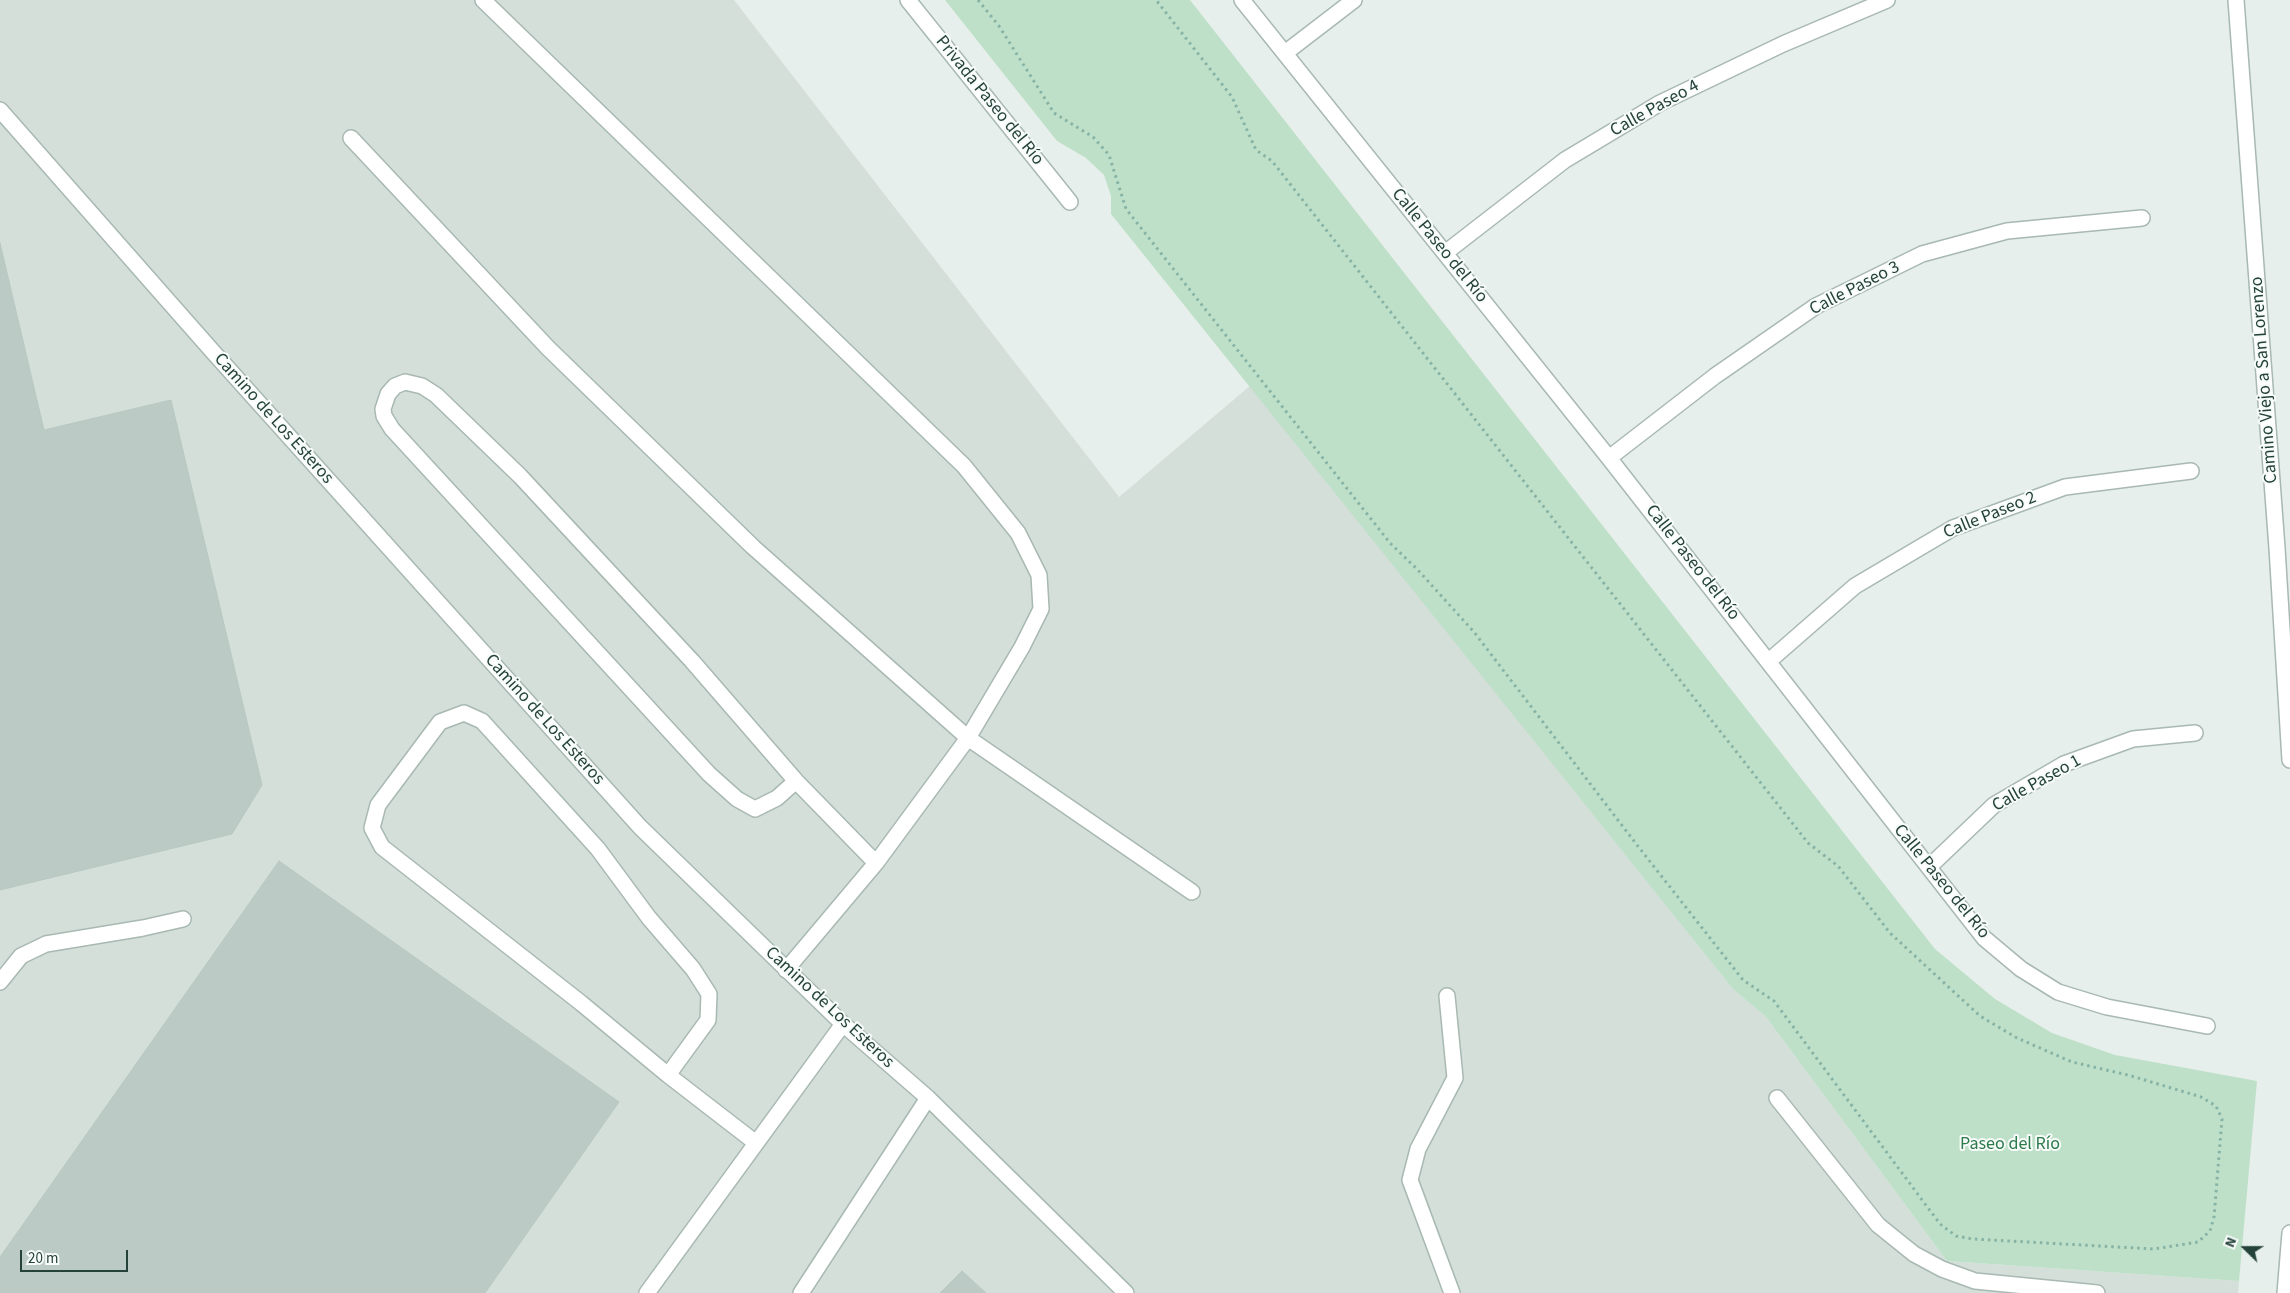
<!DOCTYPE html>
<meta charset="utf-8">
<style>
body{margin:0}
#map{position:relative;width:2290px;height:1293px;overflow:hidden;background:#e6efeb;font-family:"Source Sans 3",sans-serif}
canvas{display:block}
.north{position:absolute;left:2220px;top:1223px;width:50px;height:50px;-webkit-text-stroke:4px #f7fbf9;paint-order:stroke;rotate:292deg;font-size:14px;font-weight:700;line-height:20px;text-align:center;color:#24423a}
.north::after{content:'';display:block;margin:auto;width:18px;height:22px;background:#24423a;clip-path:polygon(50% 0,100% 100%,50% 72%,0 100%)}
.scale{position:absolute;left:20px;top:1250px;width:108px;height:22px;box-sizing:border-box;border:2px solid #24423a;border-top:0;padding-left:6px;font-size:15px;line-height:18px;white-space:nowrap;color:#24423a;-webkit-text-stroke:4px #f7fbf9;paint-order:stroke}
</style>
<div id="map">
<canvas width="2290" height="1293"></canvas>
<div class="north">N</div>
<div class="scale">20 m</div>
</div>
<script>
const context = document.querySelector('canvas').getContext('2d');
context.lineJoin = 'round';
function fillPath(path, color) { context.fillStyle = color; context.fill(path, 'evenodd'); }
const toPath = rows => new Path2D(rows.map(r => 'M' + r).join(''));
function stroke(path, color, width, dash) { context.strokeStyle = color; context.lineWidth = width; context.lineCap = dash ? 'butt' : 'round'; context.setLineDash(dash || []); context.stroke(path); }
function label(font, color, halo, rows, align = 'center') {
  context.font = font + ' "Source Sans 3",sans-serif'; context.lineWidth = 4; context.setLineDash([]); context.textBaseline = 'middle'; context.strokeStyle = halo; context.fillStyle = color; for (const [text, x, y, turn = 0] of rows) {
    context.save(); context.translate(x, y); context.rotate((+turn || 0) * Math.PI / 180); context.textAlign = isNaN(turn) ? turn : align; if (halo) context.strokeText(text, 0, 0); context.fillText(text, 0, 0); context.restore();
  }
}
fillPath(toPath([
 [0,0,734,0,1119,497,1251,385,1733,989,1766,1017,1947,1261,2239,1281,2238,1293,0,1293]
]), '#d4dfda');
fillPath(toPath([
 [945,0,1190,0,1935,949,1995,999,2052,1033,2115,1055,2257,1081,2239,1281,1947,1261,1766,1017,1733,989,1111,214,1111,196,1104,175,1086,158,1057,141]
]), '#bfe0c8');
const building = toPath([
 [0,243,44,430,171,400,262,785,232,834,0,890,0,243],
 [279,861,619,1102,485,1293,0,1293,0,1257,279,861],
 [962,1271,986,1293,940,1293,962,1271]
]);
fillPath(building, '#bbcac4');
stroke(building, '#b8c9c2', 1);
const minor = toPath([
 [483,0,964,466,1018,533,1039,575,1041,609,1022,647,968,738,876,863,786,970],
 [908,0,1070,202],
 [1242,0,1609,458,1984,938,2021,969,2058,992,2107,1007,2207,1026],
 [2236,0,2277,548,2290,760],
 [1285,53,1354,0],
 [0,110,214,353,640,827,843,1024,928,1098,1126,1293],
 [351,138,548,348,753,547,968,738,1192,892],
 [1445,253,1565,160,1660,103,1783,44,1887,0],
 [1609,458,1715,376,1816,306,1922,254,2007,231,2142,218],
 [1769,661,1855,586,1953,528,2065,487,2191,471],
 [796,781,777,798,755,809,737,799,709,774,392,429,384,416,383,409,388,394,395,386,405,382,422,386,436,395,520,476,692,661,796,781,876,863],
 [1929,867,1994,805,2064,764,2133,739,2195,733],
 [0,982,21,956,46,944,143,928,183,919],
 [1447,996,1455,1078,1418,1149,1410,1180,1452,1293],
 [668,1075,708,1020,709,994,693,969,649,918,598,849,482,721,464,713,440,722,378,805,372,828,382,847,581,1003,668,1075,756,1143],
 [1777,1098,1878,1225,1914,1254,1942,1269,1975,1281,2097,1293],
 [647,1293,843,1024],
 [801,1293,928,1098],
 [2285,1293,2290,1233]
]);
stroke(minor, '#a8b8b2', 18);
stroke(toPath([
 [978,0,999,26,1054,113,1093,137,1109,155,1126,209,1390,543,1417,569,1474,632,1637,845,1743,980,1774,1001,1940,1224,1956,1236,1973,1239,2154,1249,2198,1242,2210,1231,2214,1217,2222,1119,2216,1106,2201,1097,2128,1075,2072,1062,2017,1038,1980,1016,1890,933,1838,866,1808,843,1272,161,1256,150,1232,97,1156,0]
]), '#86b3a5', 3, [2.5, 4]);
stroke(minor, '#fff', 15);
label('18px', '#24423a', '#f7fbf9', [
 ["Privada Paseo del Río",989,101,51],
 ["Calle Paseo 4",1655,109,-29],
 ["Calle Paseo del Río",1439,246,51],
 ["Calle Paseo 3",1855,289,-27],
 ["Camino Viejo a San Lorenzo",2265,380,-94],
 ["Camino de Los Esteros",273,419,48],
 ["Calle Paseo 2",1990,516,-22],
 ["Calle Paseo del Río",1692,563,52],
 ["Camino de Los Esteros",544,720,48],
 ["Calle Paseo 1",2037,784,-29],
 ["Calle Paseo del Río",1941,882,51],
 ["Camino de Los Esteros",829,1008,43]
]);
label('18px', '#2d7a4b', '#f7fbf9', [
 ["Paseo del Río",2010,1145]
]);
</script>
